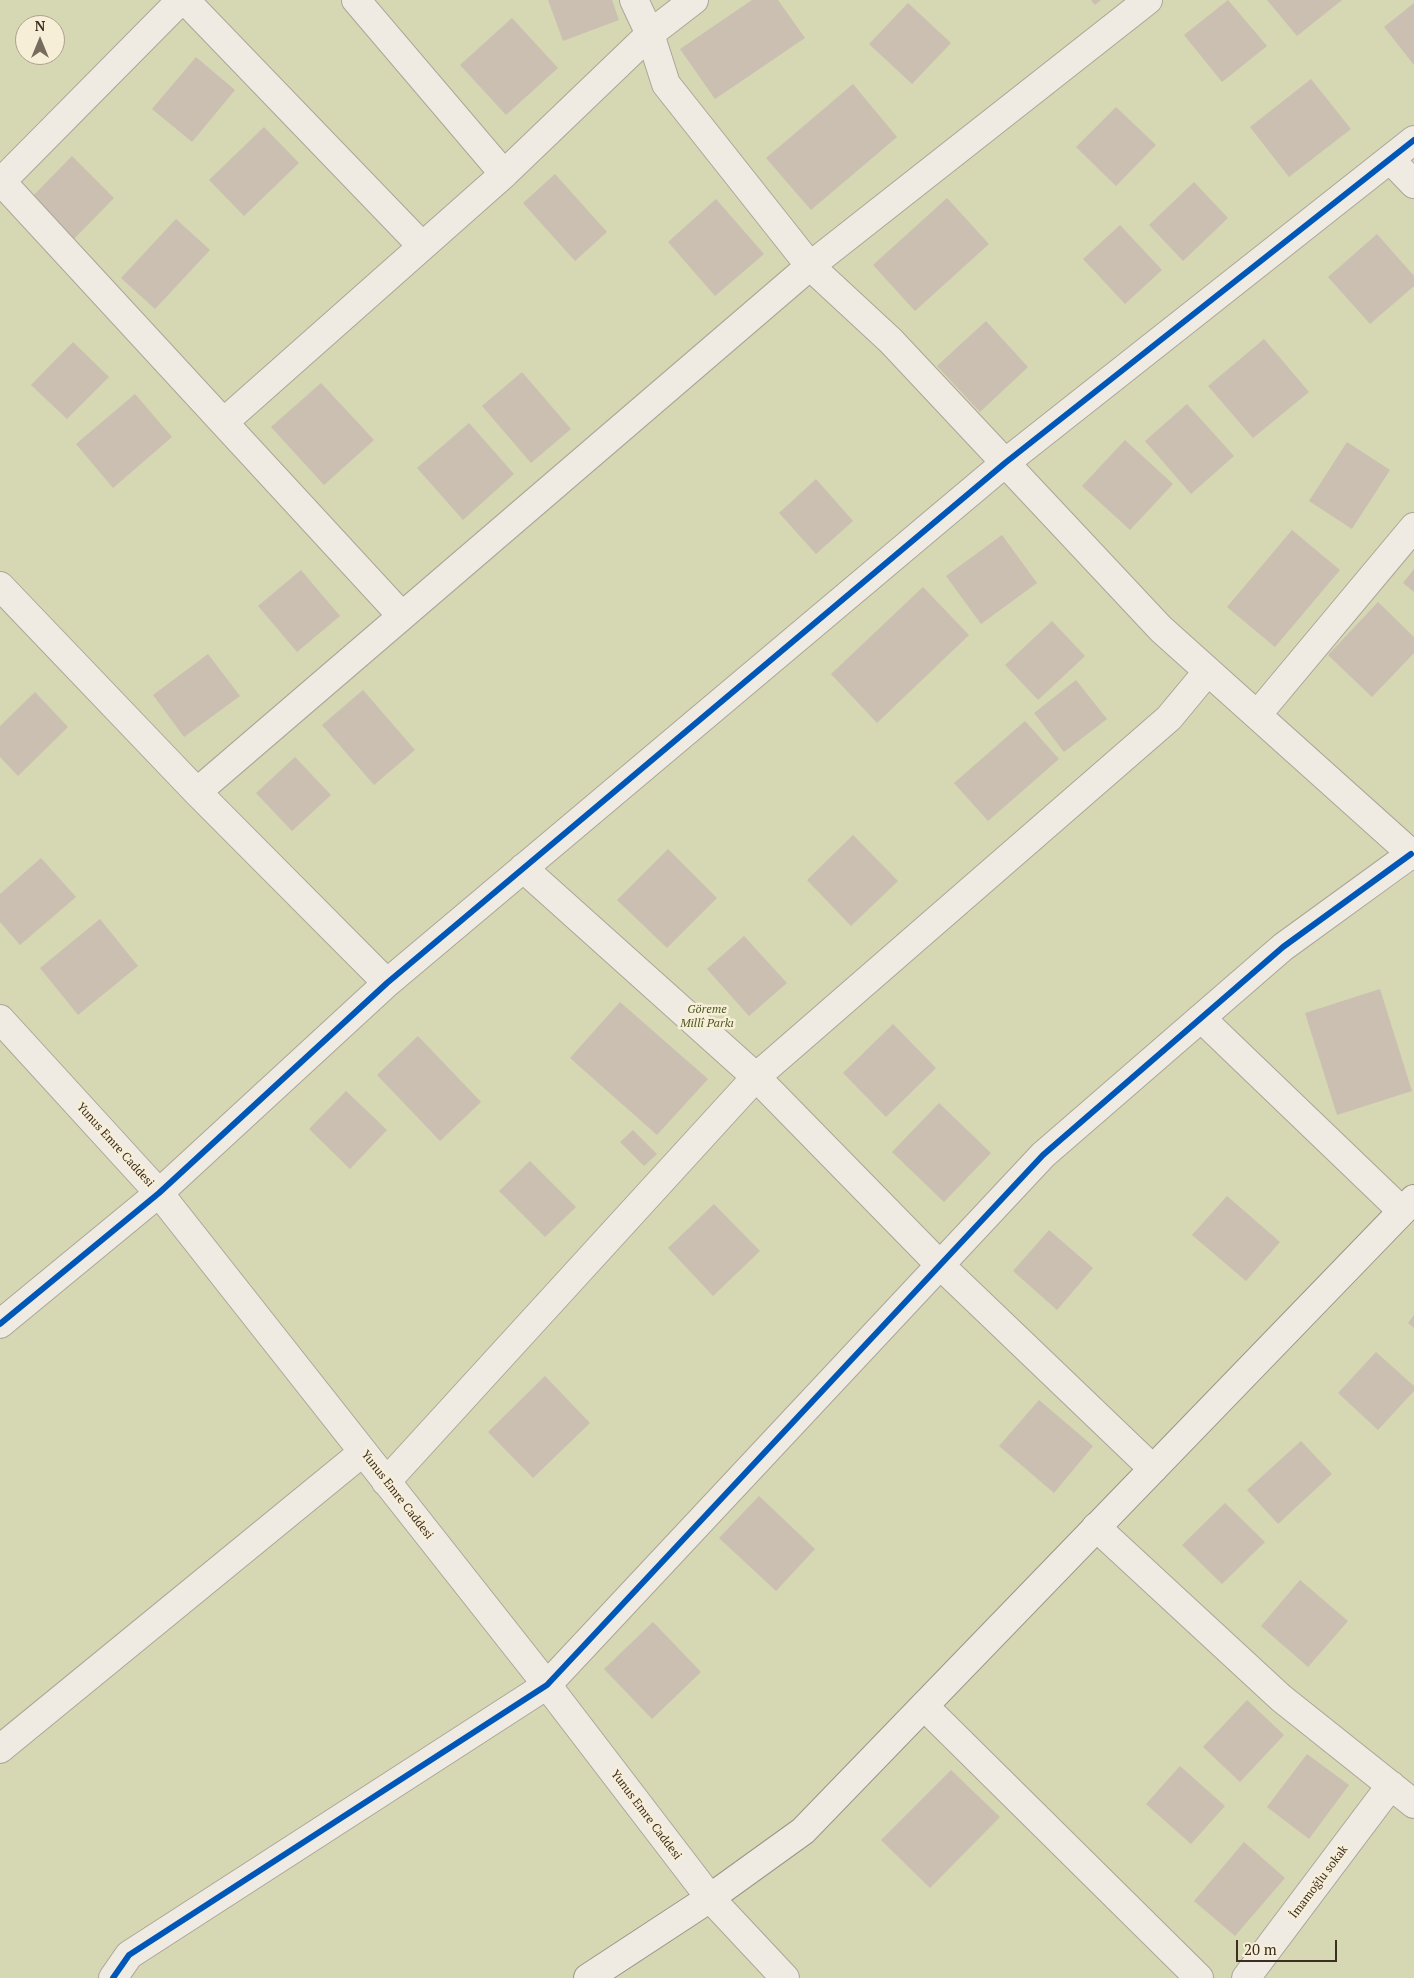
<!DOCTYPE html>
<meta charset="utf-8">
<style>
body{margin:0}
#map{position:relative;width:1414px;height:1978px;overflow:hidden;background:#e7e0d1;font-family:"PT Serif",serif}
canvas{display:block}
.north{position:absolute;left:15px;top:15px;width:50px;height:50px;box-sizing:border-box;background:#f7eed8;border:1px solid #ada18e;border-radius:50%;rotate:0deg;font-size:14px;font-weight:700;line-height:20px;text-align:center;color:#3d2e20}
.north::after{content:'';display:block;margin:auto;width:18px;height:22px;background:#786c5e;clip-path:polygon(50% 0,100% 100%,50% 72%,0 100%)}
.scale{position:absolute;left:1236px;top:1940px;width:101px;height:22px;box-sizing:border-box;border:2px solid #3d2e20;border-top:0;padding-left:6px;font-size:15px;line-height:18px;white-space:nowrap;color:#3d2e20;-webkit-text-stroke:4px #f7eed8;paint-order:stroke}
</style>
<div id="map">
<canvas width="1414" height="1978"></canvas>
<div class="north">N</div>
<div class="scale">20 m</div>
</div>
<script>
const context = document.querySelector('canvas').getContext('2d');
context.lineJoin = 'round';
function fillPath(path, color) { context.fillStyle = color; context.fill(path, 'evenodd'); }
const toPath = rows => new Path2D(rows.map(r => 'M' + r).join(''));
function stroke(path, color, width, dash) { context.strokeStyle = color; context.lineWidth = width; context.lineCap = dash ? 'butt' : 'round'; context.setLineDash(dash || []); context.stroke(path); }
function label(font, color, halo, rows, align = 'center') {
  context.font = font + ' "PT Serif",serif'; context.lineWidth = 5; context.setLineDash([]); context.textBaseline = 'middle'; context.strokeStyle = halo; context.fillStyle = color; for (const [text, x, y, turn = 0] of rows) {
    context.save(); context.translate(x, y); context.rotate((+turn || 0) * Math.PI / 180); context.textAlign = isNaN(turn) ? turn : align; if (halo) context.strokeText(text, 0, 0); context.fillText(text, 0, 0); context.restore();
  }
}
fillPath(toPath([
 [0,0,1414,0,1414,1978,0,1978],
 [25,25,55,25,55,55,25,55]
]), '#d6d7b3');
fillPath(toPath([
 [548,0,612,0,619,20,563,41],
 [752,0,778,0,805,38,715,99,680,49],
 [1091,0,1101,0,1095,5],
 [1228,0,1267,46,1222,82,1184,35],
 [1267,0,1342,0,1297,36],
 [908,3,951,43,912,84,869,44],
 [1414,3,1414,65,1384,27],
 [512,18,558,68,506,115,460,65],
 [196,57,235,90,192,142,152,109],
 [1311,79,1351,129,1289,177,1250,127],
 [853,84,897,137,811,210,766,158],
 [1116,107,1156,145,1116,186,1076,147],
 [264,127,299,163,244,216,209,180],
 [72,156,114,198,71,242,29,200],
 [555,174,607,232,575,261,523,203],
 [1194,182,1228,218,1183,261,1149,225],
 [947,198,989,244,915,311,873,265],
 [716,199,764,254,715,296,668,242],
 [176,219,210,250,155,309,121,278],
 [1120,225,1162,270,1125,304,1083,259],
 [1377,234,1414,276,1414,286,1370,324,1328,277],
 [986,321,1028,367,980,412,937,366],
 [1264,339,1309,392,1253,438,1208,386],
 [73,342,109,377,67,419,31,385],
 [522,372,571,429,531,463,482,406],
 [321,383,374,440,324,485,271,427],
 [135,394,172,437,113,488,76,444],
 [1187,404,1234,456,1191,494,1145,441],
 [469,423,514,474,463,520,417,468],
 [1125,440,1173,484,1130,530,1082,486],
 [1347,442,1390,470,1352,529,1309,501],
 [816,479,853,521,816,554,779,513],
 [1292,530,1340,570,1275,647,1227,607],
 [1002,535,1037,583,981,624,946,576],
 [1414,569,1414,592,1403,583],
 [301,570,340,616,297,652,258,606],
 [923,587,969,635,877,723,831,674],
 [1378,602,1414,637,1414,653,1372,697,1328,655],
 [1052,621,1085,656,1038,700,1005,665],
 [208,654,240,696,184,737,153,695],
 [1076,680,1107,719,1064,752,1034,713],
 [363,690,415,750,374,785,322,725],
 [35,692,68,727,18,776,0,757,0,726],
 [1025,721,1059,759,988,821,954,783],
 [295,757,331,795,292,831,256,793],
 [853,835,898,881,851,926,807,880],
 [668,849,717,898,667,948,617,900],
 [41,858,76,897,20,945,0,922,0,894],
 [100,919,138,966,78,1015,40,968],
 [744,936,787,983,749,1016,707,969],
 [1380,989,1412,1091,1337,1115,1305,1013],
 [620,1002,708,1079,657,1135,570,1058],
 [893,1024,936,1068,886,1117,843,1073],
 [418,1036,481,1102,440,1141,377,1075],
 [346,1091,387,1130,350,1169,309,1129],
 [939,1103,991,1153,944,1202,892,1152],
 [633,1130,657,1154,644,1166,620,1142],
 [530,1161,576,1207,545,1237,499,1191],
 [1227,1196,1280,1242,1246,1281,1192,1235],
 [714,1204,760,1251,713,1296,668,1248],
 [1049,1230,1093,1268,1057,1310,1013,1271],
 [1414,1315,1414,1328,1408,1323],
 [1376,1352,1414,1386,1414,1391,1378,1430,1338,1393],
 [545,1376,590,1423,533,1478,488,1432],
 [1039,1400,1093,1446,1054,1493,999,1446],
 [1301,1441,1332,1474,1278,1524,1247,1490],
 [759,1496,815,1549,776,1591,719,1538],
 [1225,1503,1265,1542,1222,1584,1182,1545],
 [1300,1580,1348,1621,1308,1667,1261,1626],
 [653,1622,701,1672,652,1719,604,1669],
 [1247,1700,1284,1735,1240,1782,1203,1747],
 [1307,1754,1349,1785,1309,1839,1267,1807],
 [1180,1766,1225,1806,1191,1844,1146,1804],
 [951,1770,1000,1817,930,1888,881,1840],
 [1244,1842,1285,1878,1235,1936,1194,1901]
]), '#cbbfb2');
const minor = toPath([
 [185,0,422,246],
 [356,0,504,174],
 [634,0,650,34,666,84,810,266,891,341,1161,629,1414,856],
 [1390,159,1414,184],
 [0,180,402,616],
 [0,183,181,0],
 [224,422,504,174,650,34,694,0],
 [0,586,197,792,387,983],
 [1257,715,1414,527],
 [197,792,810,266,1148,0],
 [523,868,756,1077,940,1265,1153,1469],
 [1201,1018,1402,1211],
 [0,1019,159,1193,547,1685,710,1898,785,1978],
 [0,1324,159,1193,387,983,1005,463,1414,140],
 [386,1482,756,1077,1169,718,1208,671],
 [1096,1527,1281,1698,1414,1804],
 [924,1706,1199,1978],
 [0,1749,363,1452],
 [113,1978,129,1955,547,1685,1043,1155,1283,947,1411,854],
 [1246,1978,1391,1785]
]);
const secondary = toPath([
 [588,1978,710,1898,803,1831,1414,1199]
]);
stroke(minor, '#ada599', 30);
stroke(secondary, '#9c958a', 30);
stroke(minor, '#efebe3', 28);
stroke(secondary, '#efebe3', 28);
stroke(toPath([
 [0,1324,159,1193,387,983,1005,463,1414,140],
 [113,1978,129,1955,547,1685,1043,1155,1283,947,1411,854]
]), '#0057b8', 6);
label('italic 12px', '#4d5a26', '#f7eed8', [
 ["Göreme",707,1010],
 ["Millî Parkı",707,1024]
]);
label('12px', '#3d2e20', '#f7eed8', [
 ["Yunus Emre Caddesi",115,1145,48],
 ["Yunus Emre Caddesi",397,1495,52],
 ["Yunus Emre Caddesi",646,1815,53],
 ["İmamoğlu sokak",1319,1882,-53]
]);
</script>
